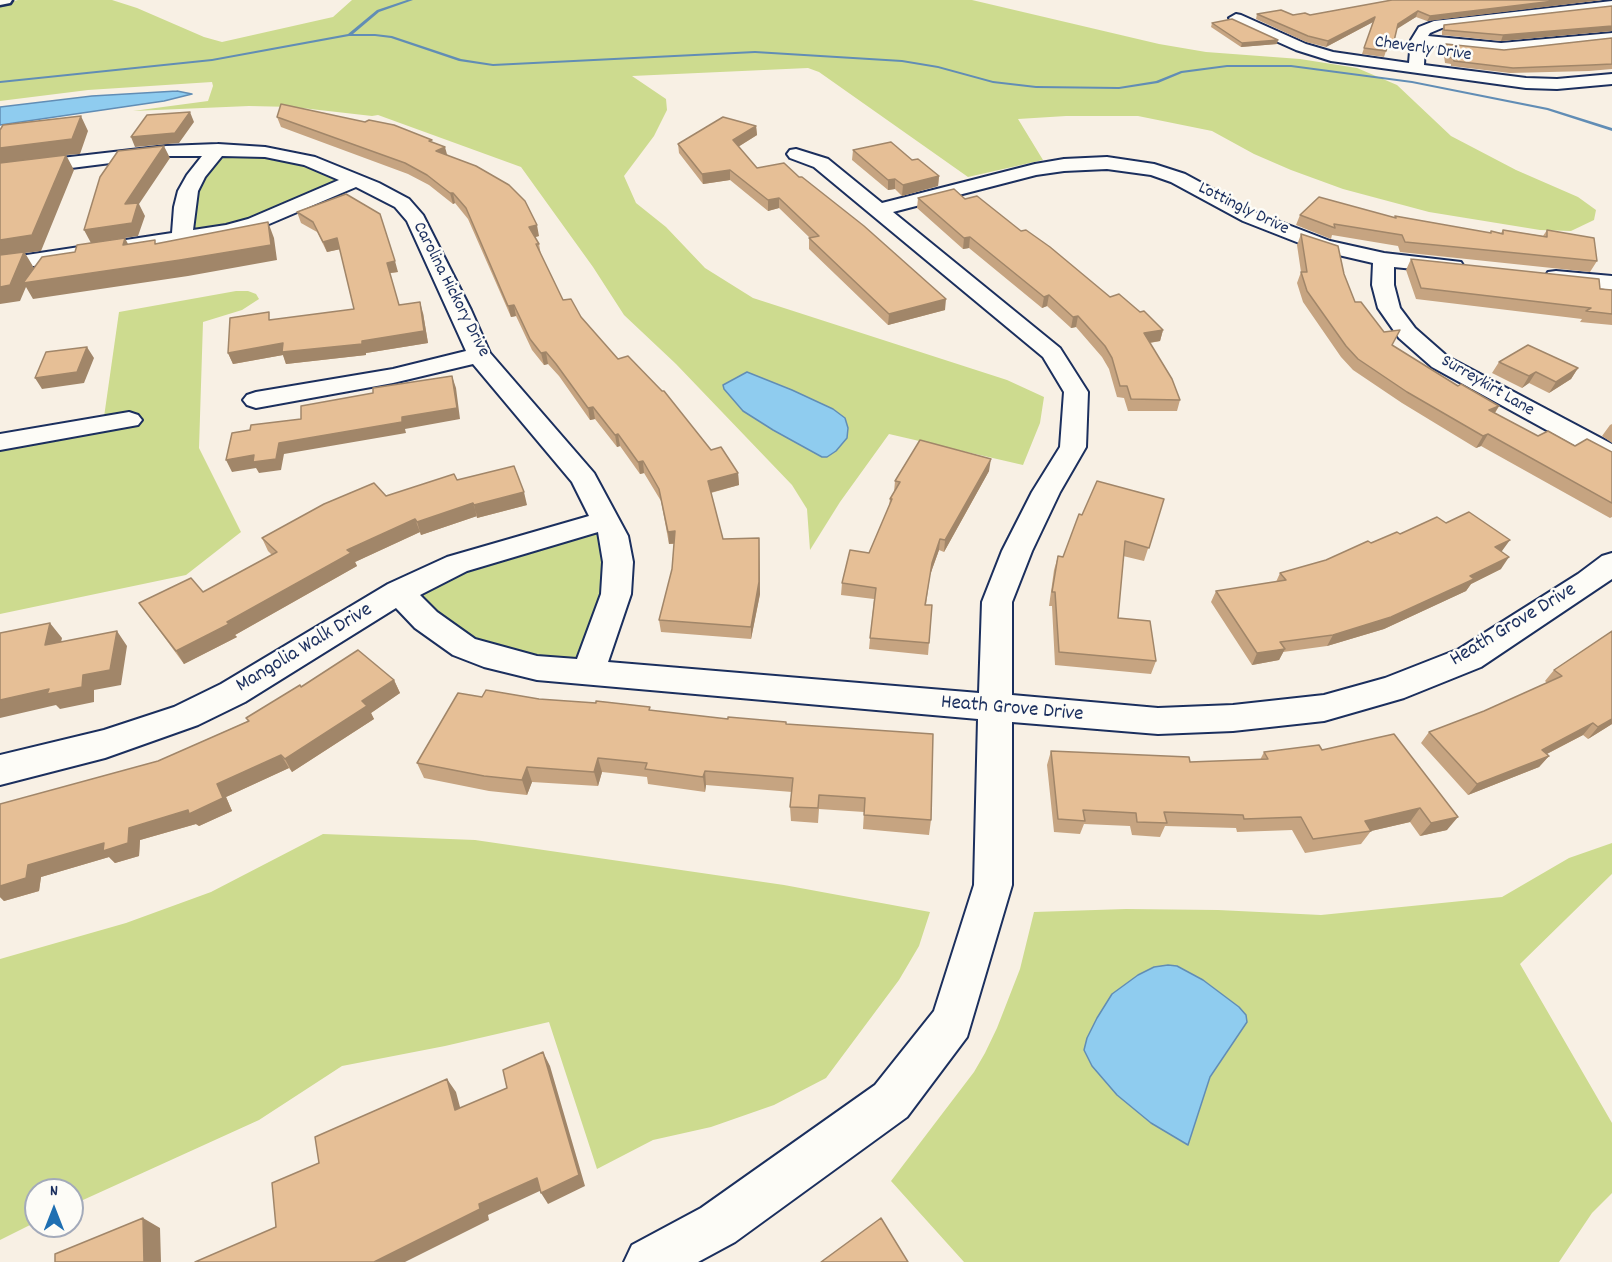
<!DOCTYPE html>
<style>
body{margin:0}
#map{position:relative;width:1612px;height:1262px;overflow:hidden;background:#f8f0e4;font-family:Dekko,sans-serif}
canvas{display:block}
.north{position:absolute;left:24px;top:1178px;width:60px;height:60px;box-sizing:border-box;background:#fdfcf7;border:2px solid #a3aaba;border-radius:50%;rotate:0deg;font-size:16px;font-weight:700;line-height:24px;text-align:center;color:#1b2f5e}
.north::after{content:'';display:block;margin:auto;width:21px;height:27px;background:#1f6fb2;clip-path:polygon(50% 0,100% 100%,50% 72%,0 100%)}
</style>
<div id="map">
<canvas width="1612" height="1262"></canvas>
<div class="north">N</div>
</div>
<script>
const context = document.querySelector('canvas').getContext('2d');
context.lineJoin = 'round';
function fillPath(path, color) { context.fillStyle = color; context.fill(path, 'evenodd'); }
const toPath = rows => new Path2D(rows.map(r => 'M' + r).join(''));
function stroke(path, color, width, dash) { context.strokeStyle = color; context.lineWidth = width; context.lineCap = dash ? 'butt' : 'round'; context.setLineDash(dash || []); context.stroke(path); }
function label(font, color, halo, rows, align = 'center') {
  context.font = font + ' Dekko,sans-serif'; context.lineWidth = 5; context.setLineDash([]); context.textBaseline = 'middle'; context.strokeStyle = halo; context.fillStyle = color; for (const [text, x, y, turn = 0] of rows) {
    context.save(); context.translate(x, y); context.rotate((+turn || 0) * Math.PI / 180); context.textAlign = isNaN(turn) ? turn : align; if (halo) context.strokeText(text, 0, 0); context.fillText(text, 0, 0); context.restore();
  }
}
fillPath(toPath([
 [18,0,112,0,137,8,204,37,222,42,333,17,352,0,972,0,1159,44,1206,52,1300,59,1357,68,1397,85,1451,136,1516,170,1578,197,1596,210,1594,220,1571,231,1540,230,1429,212,1343,189,1291,170,1254,154,1212,131,1138,116,1066,116,1018,119,1043,160,968,177,819,72,808,68,632,76,666,99,667,110,654,136,624,176,636,203,666,227,705,268,753,298,1007,380,1044,397,1040,423,1023,465,889,434,840,502,810,550,807,509,792,485,676,364,624,315,593,267,521,167,378,115,372,116,293,107,249,106,133,111,208,101,213,86,212,82,88,90,0,101,0,5],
 [747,373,792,390,833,409,822,457,773,430,743,411],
 [218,149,265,152,356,180,255,223,182,239,184,207],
 [236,291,248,291,256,294,259,299,242,310,203,322,199,448,241,532,186,575,0,614,0,442,103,424,119,312],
 [607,520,614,536,587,674,509,662,399,592],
 [323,834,475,840,784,885,930,912,919,946,899,980,826,1078,774,1105,711,1127,653,1140,597,1169,549,1022,445,1046,342,1066,259,1120,72,1205,72,1190,36,1190,36,1222,0,1240,0,959,126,923,211,892],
 [1612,843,1612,874,1520,964,1612,1123,1612,1193,1592,1213,1559,1262,964,1262,891,1181,974,1072,985,1053,997,1028,1020,969,1034,912,1126,909,1218,910,1321,915,1502,897,1569,858],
 [1177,966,1203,980,1239,1007,1246,1015,1226,1054,1210,1077,1188,1145,1151,1123,1117,1095,1092,1066]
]), '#cddb8f');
const water = toPath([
 [177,91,192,94,164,101,0,125,0,107,92,96,177,91],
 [747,372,792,390,833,409,845,418,848,428,847,438,836,451,827,457,822,457,773,430,743,411,724,389,723,385,747,372],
 [1168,965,1177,966,1203,980,1239,1007,1246,1015,1247,1022,1210,1077,1188,1145,1151,1123,1117,1095,1092,1066,1084,1050,1087,1038,1097,1018,1112,994,1138,975,1154,967,1168,965]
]);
fillPath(water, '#8fccef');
stroke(water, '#618db5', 1.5);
fillPath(toPath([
 [407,0,413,0,379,12,353,34,375,34,392,36,461,59,493,64,755,51,902,60,938,66,993,81,1036,86,1119,87,1156,81,1181,71,1227,65,1291,65,1412,81,1548,108,1612,128,1612,131,1547,110,1412,83,1291,67,1227,67,1182,73,1158,83,1119,89,1036,88,993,83,938,68,902,62,755,53,493,66,459,61,391,38,375,36,349,36,212,61,0,83,0,81,212,59,348,34,377,10,407,0]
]), '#618db5');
const minor = toPath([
 [1612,1,1612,9,1442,28,1430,33,1428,36,1501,43,1612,33,1612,41,1501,53,1425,45,1424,65,1526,78,1557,79,1612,74,1612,84,1557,89,1526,88,1331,61,1296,50,1231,21,1229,18,1236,14,1241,15,1306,44,1333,52,1409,63,1411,40,1419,27,1434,21,1612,1],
 [218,144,265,147,315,157,379,183,409,199,423,215,471,310,490,353,594,473,628,536,633,562,631,594,608,662,979,693,982,602,1002,551,1032,492,1060,447,1064,392,1043,357,814,167,790,158,787,154,790,150,796,149,828,159,882,203,1035,164,1064,159,1107,157,1154,164,1185,174,1257,213,1330,241,1384,253,1461,262,1464,267,1461,272,1453,273,1394,267,1394,285,1400,308,1415,328,1448,357,1612,444,1612,463,1603,461,1432,367,1399,338,1378,308,1372,285,1373,263,1317,250,1243,221,1171,182,1151,175,1107,169,1064,171,1036,175,893,212,1060,348,1088,392,1086,447,1060,492,1032,551,1012,602,1012,695,1158,708,1233,705,1324,695,1385,678,1459,649,1578,574,1602,556,1612,553,1612,579,1481,667,1404,698,1324,721,1233,731,1158,734,1012,722,1012,885,967,1037,907,1117,735,1242,698,1262,624,1262,632,1245,701,1208,875,1085,934,1011,974,885,978,719,537,680,484,667,453,655,415,628,396,608,245,702,198,725,105,758,0,785,0,755,104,730,174,707,221,684,388,584,447,557,589,516,572,482,473,364,393,383,256,408,247,405,243,400,247,395,256,392,393,369,466,351,407,221,395,207,356,187,262,227,229,237,0,271,0,259,172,233,174,207,178,191,187,175,202,156,166,156,0,177,0,165,166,146,218,144],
 [222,156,265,157,304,165,339,180,248,219,226,225,193,230,198,191,205,177,222,156],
 [598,532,603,562,601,594,577,659,537,656,475,639,437,612,420,595,467,571,598,532],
 [1556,271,1612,276,1612,290,1548,282,1545,277,1548,272,1556,271],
 [129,412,138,415,142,420,138,425,0,450,0,434,129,412]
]);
const major = toPath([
 [0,0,12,0,10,3,0,5,0,0]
]);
stroke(minor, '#1b2f5e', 4);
stroke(major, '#1b2f5e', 5);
fillPath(minor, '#fdfcf7');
fillPath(major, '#fdfcf7');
fillPath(toPath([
 [1388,0,1602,0,1427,21,1416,17,1397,28,1392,46,1388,45,1384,57,1362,54,1373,22,1326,47,1306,42,1256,19,1257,14,1310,15,1389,1],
 [1612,6,1612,31,1501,41,1442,35,1442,31,1444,25],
 [1212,23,1277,44,1241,47,1211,27],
 [1612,38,1612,69,1589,71,1510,73,1451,66,1451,64,1445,63,1443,49,1446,44,1504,50],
 [277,117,433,142,539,236,535,237,539,244,541,255,563,300,581,317,618,359,711,450,738,473,739,485,711,493,723,539,759,538,760,594,751,639,661,632,659,620,672,569,674,544,669,544,661,501,644,473,640,474,620,446,617,447,595,419,590,420,559,376,548,364,544,365,532,350,516,316,511,317,468,219,455,203,453,204,429,185,408,174,281,127],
 [756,126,757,135,738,147,757,168,799,177,945,310,888,325,809,249,809,238,810,238,779,208,768,211,730,180,703,184,679,153,678,144],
 [853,150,912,160,939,176,938,186,902,196,895,189,888,190,852,160],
 [918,198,965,199,1021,231,1110,297,1163,330,1160,341,1150,343,1180,400,1177,411,1128,411,1124,398,1117,397,1109,369,1102,357,1076,327,1071,328,1047,306,1042,308,969,248,963,249,917,208],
 [297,212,398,272,390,273,399,305,423,313,428,343,366,353,366,355,286,364,283,355,233,364,228,353,354,309,340,249,327,252,317,232,301,223],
 [1300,215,1395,217,1395,216,1490,233,1491,231,1501,233,1503,230,1543,236,1547,230,1597,261,1590,272,1400,252,1398,246,1332,235,1331,239,1296,225],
 [1301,234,1344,274,1355,302,1393,346,1458,386,1499,406,1495,413,1538,436,1575,446,1612,452,1612,517,1610,518,1481,446,1476,448,1402,403,1353,370,1341,357,1303,302,1297,283,1301,272,1297,245],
 [1411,259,1612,290,1612,325,1580,322,1582,319,1416,299,1406,270],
 [1499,362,1578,368,1571,379,1549,393,1529,383,1522,388,1492,373],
 [1612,424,1612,443,1602,436,1610,425],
 [989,471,944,552,939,550,930,575,926,605,929,643,928,655,869,649,874,599,841,595,842,583,869,553,889,506,890,499,894,492,895,481],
 [457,480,527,505,477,518,477,516,421,535,420,532,355,562,357,566,235,635,237,637,184,664,139,603,203,592,272,555,268,551,262,538,386,496],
 [1164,499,1144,561,1123,556,1118,618,1156,661,1151,674,1055,665,1052,606,1049,606,1054,570,1058,556,1063,557,1082,515],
 [1446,523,1502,551,1502,552,1501,569,1471,584,1466,591,1384,629,1327,646,1283,652,1279,660,1252,665,1211,602,1216,591,1276,582,1280,573,1326,560,1400,534],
 [1612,631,1612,724,1588,739,1583,735,1547,754,1549,756,1539,767,1468,795,1421,743,1429,732,1484,711,1547,683,1545,681,1554,670],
 [394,680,400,693,371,713,374,719,292,772,289,768,226,797,232,811,199,826,196,824,140,840,139,856,115,863,109,857,41,877,39,891,4,901,0,897,0,804,158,761,248,721,246,718],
 [482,697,539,699,728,719,786,724,931,820,929,835,863,829,864,812,819,809,818,823,791,821,790,807,792,792,706,785,705,792,648,784,647,777,602,772,598,786,532,782,527,795,489,791,424,778,417,763],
 [1394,734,1447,830,1420,836,1410,822,1371,831,1361,844,1305,853,1292,830,1237,832,1236,828,1165,826,1160,837,1132,835,1130,826,1084,824,1080,834,1054,832,1047,765,1051,751,1190,762,1260,760,1264,752,1322,750]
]), '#c6a481');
fillPath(toPath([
 [1562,0,1602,0,1427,21,1430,16],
 [1418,11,1416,17,1397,29,1398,24],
 [1375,17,1373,22,1326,47,1328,41],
 [1612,26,1612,31,1501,41,1503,35],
 [1278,40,1277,44,1241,47,1242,43],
 [190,112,194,122,179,143,135,147,131,137],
 [81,116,88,131,80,154,66,155,74,170,41,251,25,253,34,268,268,222,274,238,277,260,188,276,33,299,26,287,20,301,0,304,0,148],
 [756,126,757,135,733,150,733,140],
 [164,146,170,158,139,204,145,216,138,236,91,243,84,230,125,204],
 [445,147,448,158,436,151],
 [730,170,730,180,703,184,702,174],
 [939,176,938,186,902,196,903,185],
 [895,179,895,189,888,190,888,180],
 [450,193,453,193,455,203,453,204],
 [779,198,779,208,768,211,768,200],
 [537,225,539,236,532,238,529,227],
 [970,237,969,248,963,249,964,238],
 [125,238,133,254,123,245],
 [337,238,341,249,327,252,323,242],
 [395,261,398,272,390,273,387,263],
 [1049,295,1047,306,1042,308,1044,297],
 [946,299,945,310,888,325,889,314],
 [420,302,423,313,428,343,366,353,366,355,286,364,283,355,233,364,228,353,283,343,362,341],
 [514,305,516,316,511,317,508,306],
 [1078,316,1076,327,1071,328,1073,317],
 [1163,330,1160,341,1141,344,1144,333],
 [87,347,94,358,84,383,42,389,35,378],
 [546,352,548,364,544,365,541,353],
 [1578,368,1571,379,1549,393,1556,382],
 [1536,372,1529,383,1522,388,1529,376],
 [452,376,456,388,460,419,405,429,406,433,284,454,281,470,259,473,256,468,232,472,226,460,279,443,402,417],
 [1499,406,1492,417,1489,410],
 [593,407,595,419,590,420,588,408],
 [618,434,620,446,617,447,615,435],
 [1488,434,1481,446,1476,448,1483,436],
 [991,459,989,471,944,552,945,540],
 [643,461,644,473,640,474,638,462],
 [738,473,739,485,709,493,708,481],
 [524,492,527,505,477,518,474,505],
 [473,503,477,516,421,535,417,522],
 [415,519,420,532,355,562,357,566,235,635,237,637,184,664,176,651,227,622,347,550],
 [675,531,676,543,669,544,668,532],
 [759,538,760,594,751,639,751,627],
 [940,539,939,550,930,575,932,563],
 [1510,540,1502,551,1487,559,1495,547],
 [1509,557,1501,569,1471,584,1466,591,1384,629,1327,646,1333,635,1470,576],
 [50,623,62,638,57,660,45,645],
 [117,631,127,646,121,685,94,690,94,702,60,709,56,705,0,718,0,700,83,675],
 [1285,649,1279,660,1252,665,1257,653],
 [394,680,400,693,371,713,374,719,292,772,285,759,362,701],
 [1612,719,1612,724,1588,739,1598,727],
 [1593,723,1583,735,1533,761,1542,750],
 [281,755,289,768,226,797,232,811,199,826,196,824,140,840,139,856,115,863,109,857,41,877,39,891,4,901,0,897,0,879,28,865,129,828,217,784],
 [1549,756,1539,767,1468,795,1477,784],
 [598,758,602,772,598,786,594,772],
 [527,767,532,782,527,795,522,780],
 [705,771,706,785,705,792,703,777],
 [1420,808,1410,822,1371,831,1365,821],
 [1458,817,1447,830,1420,836,1431,823],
 [543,1052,550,1066,585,1186,548,1204,541,1193],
 [447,1079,456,1092,464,1122,455,1110],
 [537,1178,544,1189,488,1215,489,1220,405,1262,374,1262,479,1204],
 [143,1218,160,1228,161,1262,144,1262]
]), '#a18669');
const building = toPath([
 [1392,0,1562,0,1430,16,1418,11,1398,24,1394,41,1389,40,1386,51,1364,48,1375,17,1328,41,1308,36,1257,14,1281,10,1293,15,1305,13,1310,15,1392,0],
 [1612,6,1612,26,1503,35,1444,30,1444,25,1612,6],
 [1232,19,1278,40,1242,43,1212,23,1232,19],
 [1612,38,1612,64,1591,65,1513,68,1454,61,1453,58,1447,57,1446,44,1504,50,1612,38],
 [281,104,365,122,369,120,394,125,432,140,429,141,445,147,436,151,476,166,509,185,525,201,537,225,529,227,539,244,536,244,563,300,571,299,581,317,618,359,628,356,662,391,664,391,711,450,721,447,738,473,708,481,723,539,759,538,759,582,751,627,659,620,672,569,675,531,668,532,659,489,643,461,638,462,618,434,615,435,593,407,588,408,556,364,546,352,541,353,530,339,514,305,508,306,466,208,453,193,450,193,427,175,405,163,277,117,281,104],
 [190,112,175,133,131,137,147,115,190,112],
 [81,116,72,139,0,148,0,130,3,125,81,116],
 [723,117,756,126,733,140,757,168,784,163,799,177,802,177,864,226,946,299,889,314,809,238,819,236,779,198,768,200,730,170,702,174,678,144,723,117],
 [891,142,912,160,918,159,939,176,903,185,895,179,888,180,853,150,891,142],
 [164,146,125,204,138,203,132,223,84,230,100,177,118,151,164,146],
 [66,155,32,235,0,240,0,163,66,155],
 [954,189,965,199,977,196,1021,231,1026,230,1050,247,1110,297,1119,294,1140,312,1144,311,1163,330,1144,333,1172,379,1180,400,1131,399,1127,386,1120,386,1112,358,1105,346,1078,316,1073,317,1049,295,1044,297,970,237,964,238,918,198,954,189],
 [346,194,380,214,395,261,387,263,399,305,420,302,424,331,362,341,362,344,282,352,283,343,228,353,230,318,269,312,269,320,354,309,337,238,323,242,313,222,297,212,346,194],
 [1319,197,1396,218,1395,216,1491,233,1491,231,1503,234,1503,230,1547,237,1547,230,1594,238,1597,261,1405,242,1402,235,1334,224,1335,228,1300,215,1319,197],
 [268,222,271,245,180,260,23,283,42,257,75,252,77,245,125,238,123,245,155,240,155,244,268,222],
 [1301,234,1338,246,1344,274,1355,302,1361,302,1384,332,1400,330,1392,345,1458,386,1461,384,1499,406,1489,410,1538,436,1548,431,1575,446,1587,439,1612,452,1612,503,1488,434,1483,436,1407,392,1358,359,1346,346,1307,291,1301,272,1307,272,1301,234],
 [24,252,10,285,0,287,0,255,24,252],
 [1411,259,1599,279,1600,289,1612,290,1612,314,1586,311,1591,308,1421,288,1411,259],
 [1528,345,1578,368,1556,382,1536,372,1529,376,1499,362,1528,345],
 [87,347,77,372,35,378,46,352,87,347],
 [452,376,457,408,402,417,402,422,279,443,276,459,253,462,254,455,226,460,232,433,250,430,251,425,301,419,301,406,373,393,373,388,452,376],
 [920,440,991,459,945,540,940,539,932,563,925,605,932,605,929,643,870,638,876,588,842,583,850,550,869,553,892,499,890,499,900,482,895,481,920,440],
 [514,466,524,492,474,505,473,503,417,522,415,519,347,550,351,553,227,622,229,624,176,651,139,603,191,578,203,592,277,552,262,538,324,504,374,483,386,496,454,474,457,480,514,466],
 [1097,481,1164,499,1149,548,1125,541,1118,618,1150,621,1156,661,1059,652,1055,592,1052,592,1058,556,1063,557,1079,514,1082,515,1097,481],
 [1469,512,1510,540,1495,547,1509,557,1470,576,1474,579,1391,617,1333,635,1280,642,1285,649,1257,653,1216,591,1286,580,1280,573,1326,560,1368,541,1371,543,1397,532,1400,534,1437,517,1446,523,1469,512],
 [50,623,45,645,117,631,110,670,83,675,82,687,47,694,49,689,0,700,0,633,50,623],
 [1612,631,1612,719,1598,727,1593,723,1542,750,1549,756,1477,784,1429,732,1484,711,1562,676,1554,670,1612,631],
 [358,650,394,680,362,701,367,706,285,759,281,755,217,784,223,798,189,814,188,810,129,828,128,843,103,851,104,843,28,865,26,878,0,886,0,804,158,761,249,721,246,718,300,685,301,687,358,650],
 [486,690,539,699,596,703,596,701,650,707,649,710,728,719,728,717,786,722,786,724,933,734,931,820,864,815,865,798,819,795,818,808,790,807,793,778,705,771,703,777,645,769,647,763,598,758,594,772,527,767,522,780,484,776,417,763,458,693,482,697,486,690],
 [1394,734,1458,817,1431,823,1420,808,1365,821,1371,831,1313,839,1301,817,1244,819,1243,815,1164,812,1167,823,1137,822,1136,813,1083,810,1085,821,1058,819,1051,751,1189,757,1190,762,1268,759,1264,752,1319,745,1322,750,1394,734],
 [543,1052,579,1175,541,1193,537,1178,479,1204,480,1209,374,1262,195,1262,276,1227,272,1183,319,1163,315,1137,447,1079,455,1110,507,1088,503,1070,543,1052],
 [143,1218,144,1262,55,1262,55,1254,143,1218],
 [881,1218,908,1262,821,1262,881,1218]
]);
fillPath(building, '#e6bf96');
stroke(building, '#a18669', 1.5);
label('18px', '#1b2f5e', '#fdfcf7', [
 ["Cheverly Drive",1423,50,8],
 ["Lottingly Drive",1243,210,26],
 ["Carolina Hickory Drive",450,290,63],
 ["Surreykirt Lane",1487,387,30]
]);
label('21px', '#1b2f5e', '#fdfcf7', [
 ["Heath Grove Drive",1514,626,-31],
 ["Mangolia Walk Drive",305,649,-31],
 ["Heath Grove Drive",1012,710,5]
]);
</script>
